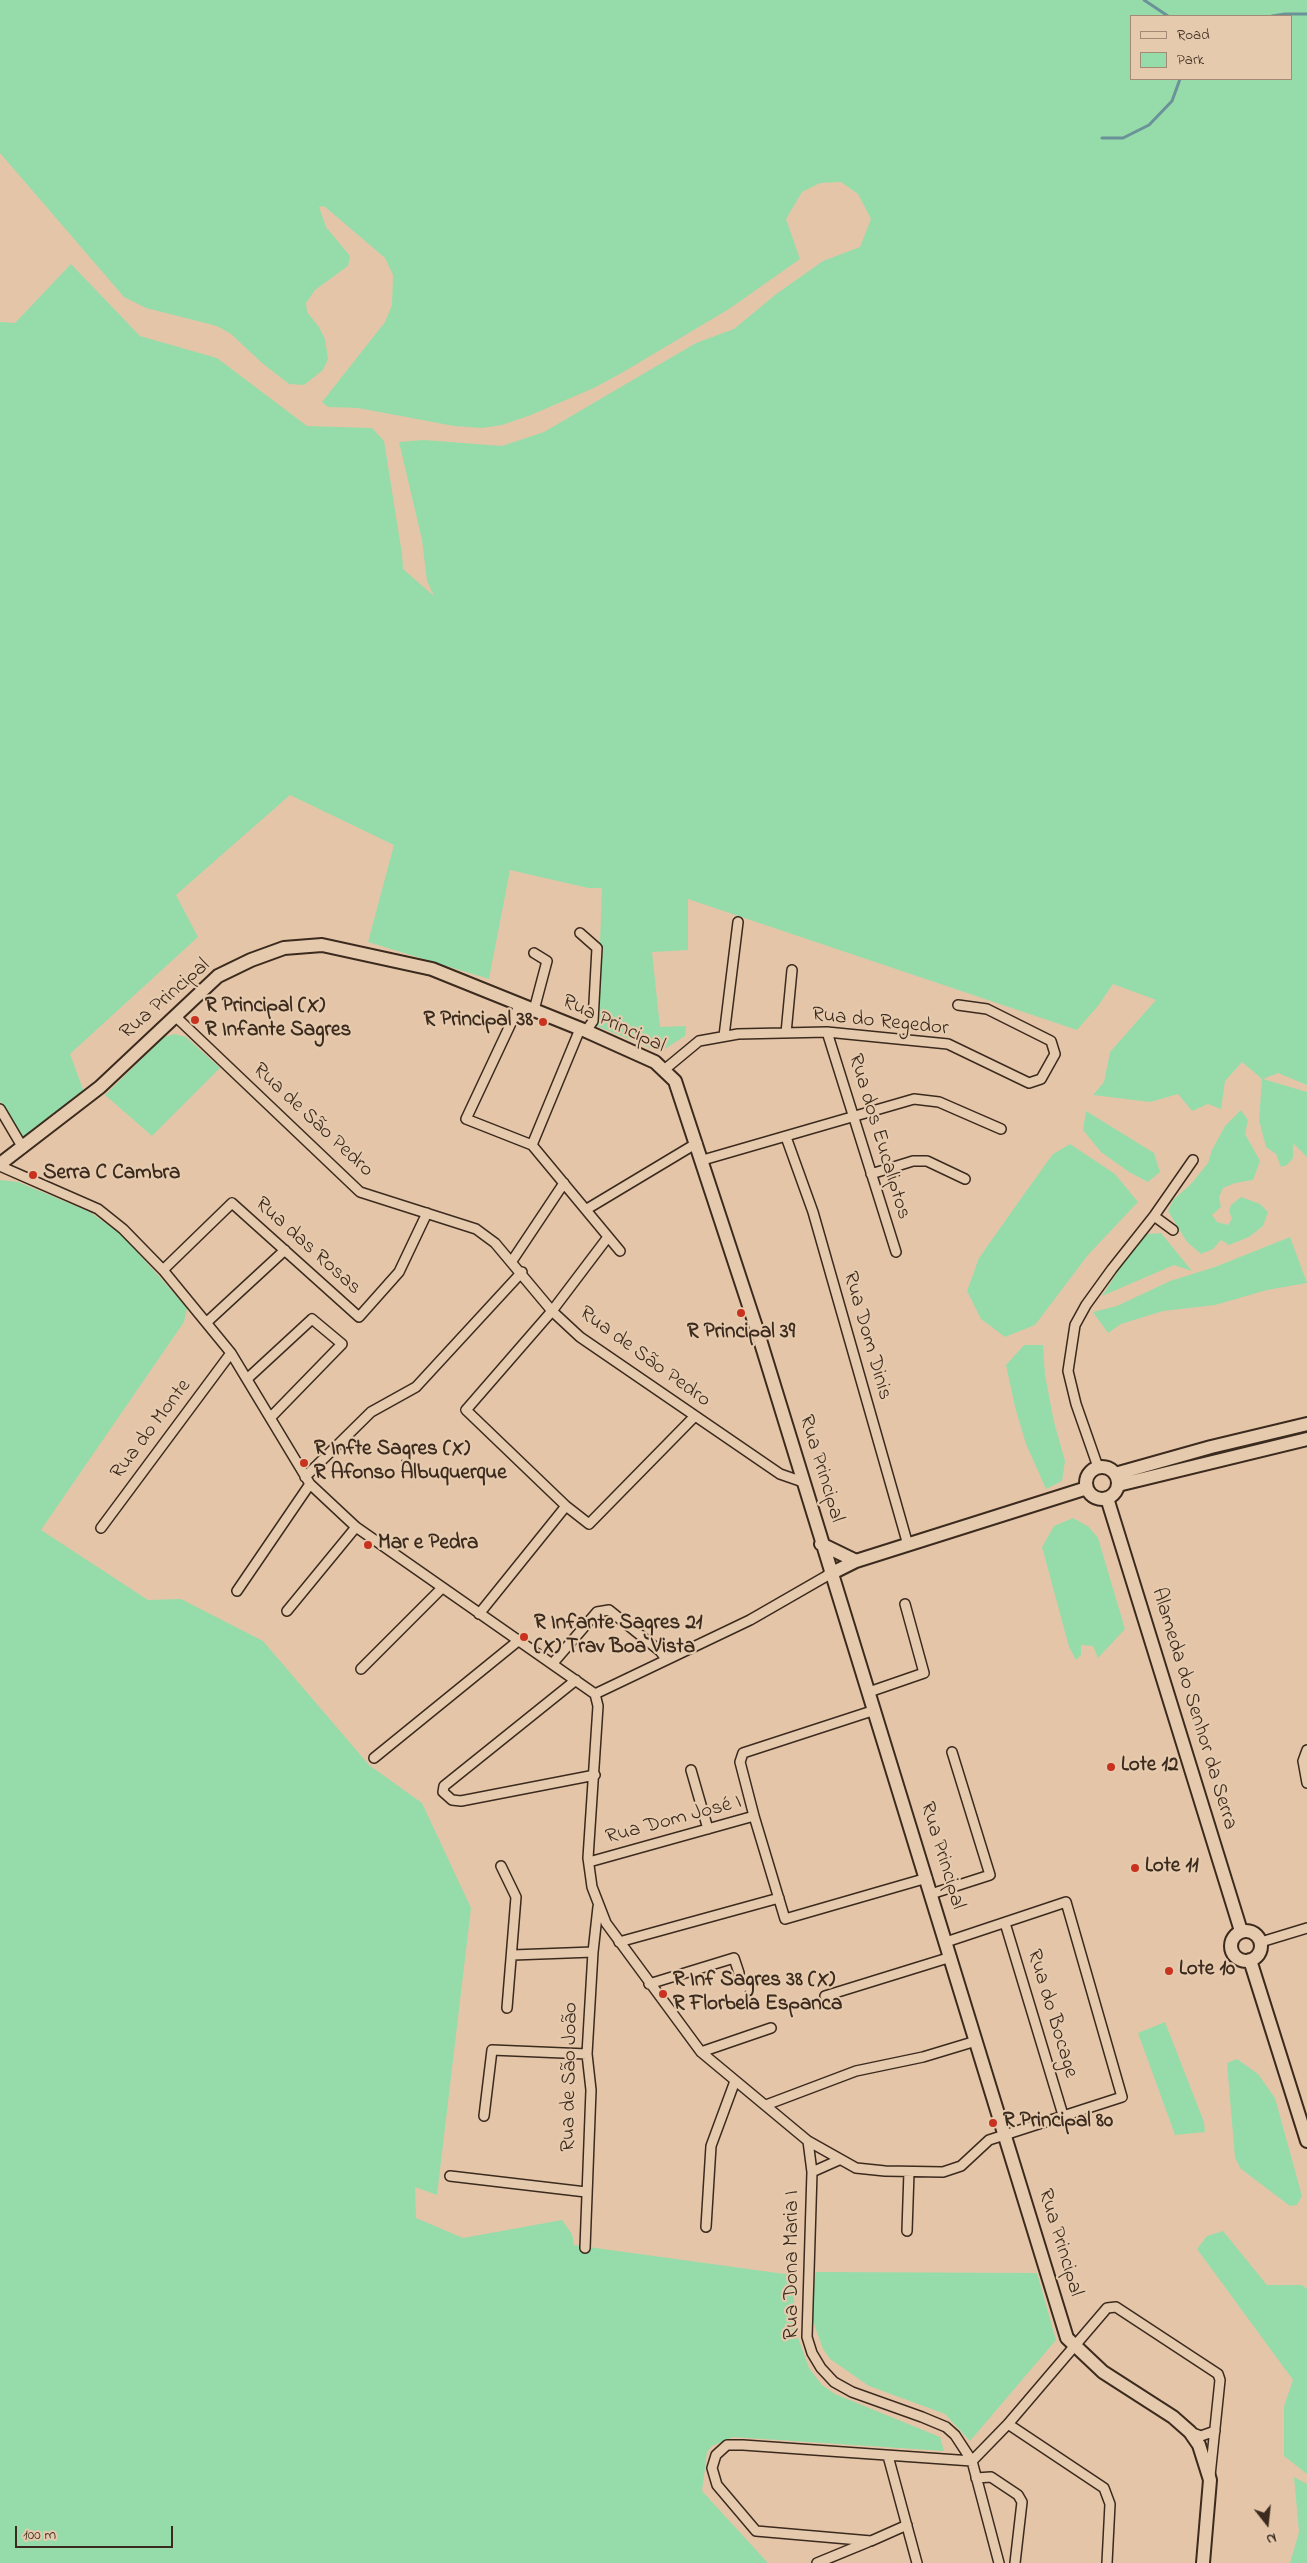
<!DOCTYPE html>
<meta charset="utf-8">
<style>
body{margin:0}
#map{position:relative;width:1307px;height:2563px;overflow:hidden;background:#e5c5a8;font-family:"Indie Flower",sans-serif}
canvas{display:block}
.legend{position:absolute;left:1130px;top:15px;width:162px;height:65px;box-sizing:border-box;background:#e6caad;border:1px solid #a28a74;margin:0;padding:6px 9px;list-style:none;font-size:15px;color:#3b2a1e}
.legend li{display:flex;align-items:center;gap:10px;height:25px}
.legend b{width:25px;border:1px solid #a28a74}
.north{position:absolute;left:1242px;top:2498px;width:50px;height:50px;-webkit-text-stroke:4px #e6caad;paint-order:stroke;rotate:164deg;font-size:14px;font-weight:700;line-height:20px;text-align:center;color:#3b2a1e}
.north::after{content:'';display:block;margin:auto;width:18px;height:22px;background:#3b2a1e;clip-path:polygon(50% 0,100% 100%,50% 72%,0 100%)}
.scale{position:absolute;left:15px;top:2526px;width:158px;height:22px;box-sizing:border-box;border:2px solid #3b2a1e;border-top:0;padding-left:6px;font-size:15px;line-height:18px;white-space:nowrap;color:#3b2a1e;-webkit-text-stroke:4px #e6caad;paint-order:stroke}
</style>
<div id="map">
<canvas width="1307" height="2563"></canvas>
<ul class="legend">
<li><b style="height:6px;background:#e6caad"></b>Road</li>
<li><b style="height:14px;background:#96dcaa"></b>Park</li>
</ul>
<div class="north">N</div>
<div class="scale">100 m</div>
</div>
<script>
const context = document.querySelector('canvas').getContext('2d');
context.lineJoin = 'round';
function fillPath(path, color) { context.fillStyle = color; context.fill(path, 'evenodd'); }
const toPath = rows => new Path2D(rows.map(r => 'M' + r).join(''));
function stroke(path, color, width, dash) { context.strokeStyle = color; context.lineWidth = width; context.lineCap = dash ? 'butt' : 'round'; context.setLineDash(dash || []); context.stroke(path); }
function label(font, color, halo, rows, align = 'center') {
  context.font = font + ' "Indie Flower",sans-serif'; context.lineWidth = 4.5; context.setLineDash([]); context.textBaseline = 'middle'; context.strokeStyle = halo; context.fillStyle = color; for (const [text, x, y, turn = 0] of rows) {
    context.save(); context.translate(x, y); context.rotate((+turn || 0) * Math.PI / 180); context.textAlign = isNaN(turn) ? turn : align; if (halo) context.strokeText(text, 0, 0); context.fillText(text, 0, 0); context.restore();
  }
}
fillPath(toPath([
 [0,0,1307,0,1307,1085,1278,1073,1263,1079,1307,1092,1307,1157,1293,1143,1293,1158,1287,1165,1281,1167,1276,1154,1266,1147,1259,1120,1262,1079,1242,1062,1225,1081,1221,1109,1208,1104,1192,1111,1178,1094,1150,1102,1093,1095,1104,1082,1110,1052,1156,1000,1113,984,1098,1006,1077,1030,688,899,688,950,652,952,660,1027,686,1026,685,1036,660,1052,597,1026,602,888,588,888,510,870,489,979,368,942,394,845,290,795,176,895,198,937,70,1054,84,1092,22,1138,18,1136,0,1101,0,322,15,323,71,264,140,336,217,358,307,426,372,428,384,441,402,554,403,569,434,596,427,581,422,540,399,442,424,440,502,446,544,432,696,343,734,329,775,295,823,261,860,247,871,219,858,194,841,182,820,183,802,192,786,219,800,259,729,309,625,371,596,387,531,415,502,425,482,428,454,426,358,408,328,407,322,402,385,322,392,305,393,275,385,258,324,206,319,207,326,227,350,256,348,266,315,290,306,303,307,312,319,327,325,339,328,359,323,370,304,385,289,384,262,363,231,334,217,326,146,308,124,297,0,153],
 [1131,16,1291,16,1291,79,1131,79],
 [175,1034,186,1037,220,1068,152,1136,105,1095,164,1037],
 [1241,1110,1248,1120,1245,1134,1260,1161,1253,1180,1235,1183,1223,1188,1219,1197,1221,1207,1212,1215,1217,1222,1228,1225,1232,1219,1229,1211,1231,1205,1241,1197,1260,1204,1268,1212,1263,1226,1249,1237,1229,1245,1221,1240,1213,1249,1201,1254,1187,1242,1168,1211,1173,1200,1191,1184,1208,1163,1212,1150,1225,1126],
 [1086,1111,1154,1153,1160,1172,1148,1182,1129,1172,1101,1152,1083,1130],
 [1070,1144,1115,1174,1138,1202,1088,1255,1035,1325,1005,1337,981,1319,967,1291,979,1258,1027,1190,1053,1154],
 [0,1180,18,1182,90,1212,123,1236,187,1308,184,1322,41,1530,148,1600,181,1599,263,1641,369,1765,422,1803,471,1908,437,2195,415,2187,416,2218,463,2238,562,2220,572,2234,574,2245,792,2275,797,2335,809,2368,822,2385,835,2394,940,2437,944,2451,733,2437,712,2446,707,2452,702,2491,768,2563,0,2563],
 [1161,1233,1192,1271,1174,1265,1102,1296,1125,1260,1147,1234],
 [1290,1237,1307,1283,1267,1290,1215,1305,1163,1311,1121,1324,1108,1333,1093,1312,1117,1306,1170,1281,1215,1267],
 [1024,1345,1043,1345,1045,1375,1054,1422,1065,1461,1062,1481,1046,1489,1026,1444,1015,1407,1006,1365],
 [1073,1518,1089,1527,1098,1538,1125,1629,1098,1658,1093,1646,1081,1645,1081,1655,1076,1660,1069,1647,1042,1547,1054,1526],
 [1165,2022,1204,2122,1205,2132,1175,2135,1138,2033],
 [1237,2059,1258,2074,1275,2098,1302,2196,1297,2205,1290,2206,1241,2169,1235,2158,1227,2063],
 [1223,2231,1267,2285,1302,2285,1307,2289,1307,2474,1284,2456,1284,2406,1293,2380,1197,2249,1207,2236],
 [816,2272,1037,2273,1056,2340,970,2441,945,2414,869,2386,830,2359,823,2349,813,2321,813,2283],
 [1294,2477,1307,2484,1307,2563,1290,2563,1299,2532]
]), '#96dcaa');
stroke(toPath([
 [1144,0,1168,16],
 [1272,16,1285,14,1307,14],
 [1102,138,1123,138,1149,125,1172,101,1180,79]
]), '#6a9298', 3);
const street = toPath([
 [580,933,597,948,593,1021,586,1031],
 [520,1004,466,1119,532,1145,620,1251],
 [534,1010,547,961,534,953],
 [175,1016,360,1192,476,1229,495,1243,552,1311,580,1337,780,1474,803,1482],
 [827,1032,896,1252],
 [786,1033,792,970],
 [724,1036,738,922],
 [664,1070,699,1041,738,1034,827,1032,948,1044,1029,1083,1041,1079,1055,1054,1051,1041,987,1009,958,1005],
 [0,1109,23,1148],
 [786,1137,813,1212,908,1545],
 [532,1145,580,1029],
 [703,1160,914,1099,939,1102,1001,1129],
 [0,1166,98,1209,123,1229,163,1270,231,1353,310,1484,356,1527,595,1694,598,1706,588,1858,592,1887,606,1923,701,2052,808,2141,856,2168,885,2171,943,2172,961,2166,989,2140,1122,2097,1066,1902,946,1942],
 [871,1174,913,1161,927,1161,965,1179],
 [587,1209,697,1143],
 [1154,1216,1173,1230],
 [608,1237,552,1311,466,1410,566,1506,589,1524,695,1416],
 [512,1261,564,1183],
 [163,1270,232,1203,359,1317,399,1272,427,1213],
 [207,1322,285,1250],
 [247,1379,312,1319,342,1344,271,1417],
 [1098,1467,1076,1404,1068,1371,1075,1325,1086,1305,1112,1269,1154,1216,1193,1160],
 [305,1477,371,1412,416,1387,522,1272],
 [101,1528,231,1353],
 [237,1591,310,1484],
 [287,1611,356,1527],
 [479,1614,566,1506],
 [553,1663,597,1612,609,1610,660,1651,666,1659],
 [361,1669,442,1588],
 [576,1680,444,1786,443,1792,452,1800,461,1801,595,1775],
 [869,1692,924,1673,905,1604],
 [595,1694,750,1620,830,1574],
 [1307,1750,1303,1761,1307,1783],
 [374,1758,518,1641],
 [691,1770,708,1829],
 [754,1816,740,1762,743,1753,875,1710],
 [589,1862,754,1816,785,1919,927,1878],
 [501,1866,516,1897,507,2008],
 [931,1894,990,1875,952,1752],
 [1005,1923,1063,2115],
 [619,1942,779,1898],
 [1261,1942,1307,1928],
 [513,1955,593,1952],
 [649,1984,734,1958,739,1973],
 [825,1996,951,1957],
 [701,2052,771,2028],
 [766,2105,856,2071,923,2057,976,2041],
 [484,2116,492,2050,587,2054],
 [808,2141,812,2172,807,2337,812,2353,821,2368,834,2382,852,2392,922,2417,946,2427,955,2435,972,2461,999,2563],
 [812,2172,839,2160],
 [450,2176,586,2192],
 [706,2227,711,2146,735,2081],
 [907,2231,909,2172],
 [585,2248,591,2090,587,2054,593,1952,598,1907],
 [1008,2424,1104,2488,1110,2504,1107,2563],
 [1190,2432,1201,2436,1215,2431],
 [888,2456,917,2563],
 [976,2478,991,2477,1018,2495,1022,2502,1015,2563],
 [907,2525,871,2541,756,2531,717,2485,712,2468,716,2455,727,2445,743,2445,972,2461,1008,2424,1107,2308,1116,2307,1218,2374,1220,2380,1210,2476],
 [817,2563,868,2542]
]);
const secondary = toPath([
 [0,1164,100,1087,218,976,251,960,284,948,322,945,432,969,586,1031,655,1062,675,1081,757,1330,1067,2338,1103,2372,1173,2417,1190,2432,1199,2445,1210,2480,1203,2563],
 '1086 1483a16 16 0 1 1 32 0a16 16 0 1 1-32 0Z',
 [1115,1474,1211,1447,1307,1424],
 [1118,1485,1307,1439],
 [1107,1498,1241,1931],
 [821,1544,856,1561],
 [830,1574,856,1561,1087,1488],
 '1231 1946a15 15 0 1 1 30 0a15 15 0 1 1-30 0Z',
 [1250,1960,1307,2141]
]);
stroke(street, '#3b2a1e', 12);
stroke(secondary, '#3b2a1e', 16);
stroke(street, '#e6caad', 9);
stroke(secondary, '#e6caad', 12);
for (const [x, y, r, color] of [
 [195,1020,5,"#c8321e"],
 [543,1022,5,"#c8321e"],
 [33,1175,5,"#c8321e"],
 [741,1313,5,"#c8321e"],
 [304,1463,5,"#c8321e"],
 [368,1545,5,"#c8321e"],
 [524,1637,5,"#c8321e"],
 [1111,1767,5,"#c8321e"],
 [1135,1868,5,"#c8321e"],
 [1169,1971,5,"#c8321e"],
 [663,1994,5,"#c8321e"],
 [993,2123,5,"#c8321e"]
]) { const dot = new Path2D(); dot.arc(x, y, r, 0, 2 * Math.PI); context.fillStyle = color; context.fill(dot); stroke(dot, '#e6caad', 2); }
label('21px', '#3b2a1e', '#e6caad', [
 ["Rua Principal",166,1000,-41],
 ["Rua do Regedor",880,1023,6],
 ["Rua Principal",613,1025,25],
 ["Rua de São Pedro",312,1121,43],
 ["Rua dos Eucaliptos",878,1137,73],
 ["Rua das Rosas",307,1247,42],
 ["Rua Dom Dinis",866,1336,74],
 ["Rua de São Pedro",644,1358,36],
 ["Rua do Monte",152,1430,-53],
 ["Rua Principal",820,1469,73],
 ["Alameda do Senhor da Serra",1193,1709,73],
 ["Rua Dom José I",674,1821,-15],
 ["Rua Principal",941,1856,73],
 ["Rua do Bocage",1051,2014,73],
 ["Rua de São João",571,2077,-89],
 ["Rua Principal",1059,2243,73],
 ["Rua Dona Maria I",794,2265,-90]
]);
label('bold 21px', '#3b2a1e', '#e6caad', [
 ["R Principal (X)",205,1008],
 ["R Infante Sagres",205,1032],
 ["R Principal 38",533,1022,"right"],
 ["Serra C Cambra",43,1175],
 ["R Principal 39",741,1334,"center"],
 ["R Infte Sagres (X)",314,1451],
 ["R Afonso Albuquerque",314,1475],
 ["Mar e Pedra",378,1545],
 ["R Infante Sagres 21",534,1625],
 ["(X) Trav Boa Vista",534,1649],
 ["Lote 12",1121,1767],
 ["Lote 11",1145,1868],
 ["Lote 10",1179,1971],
 ["R Inf Sagres 38 (X)",673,1982],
 ["R Florbela Espanca",673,2006],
 ["R Principal 80",1003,2123]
], 'left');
</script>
